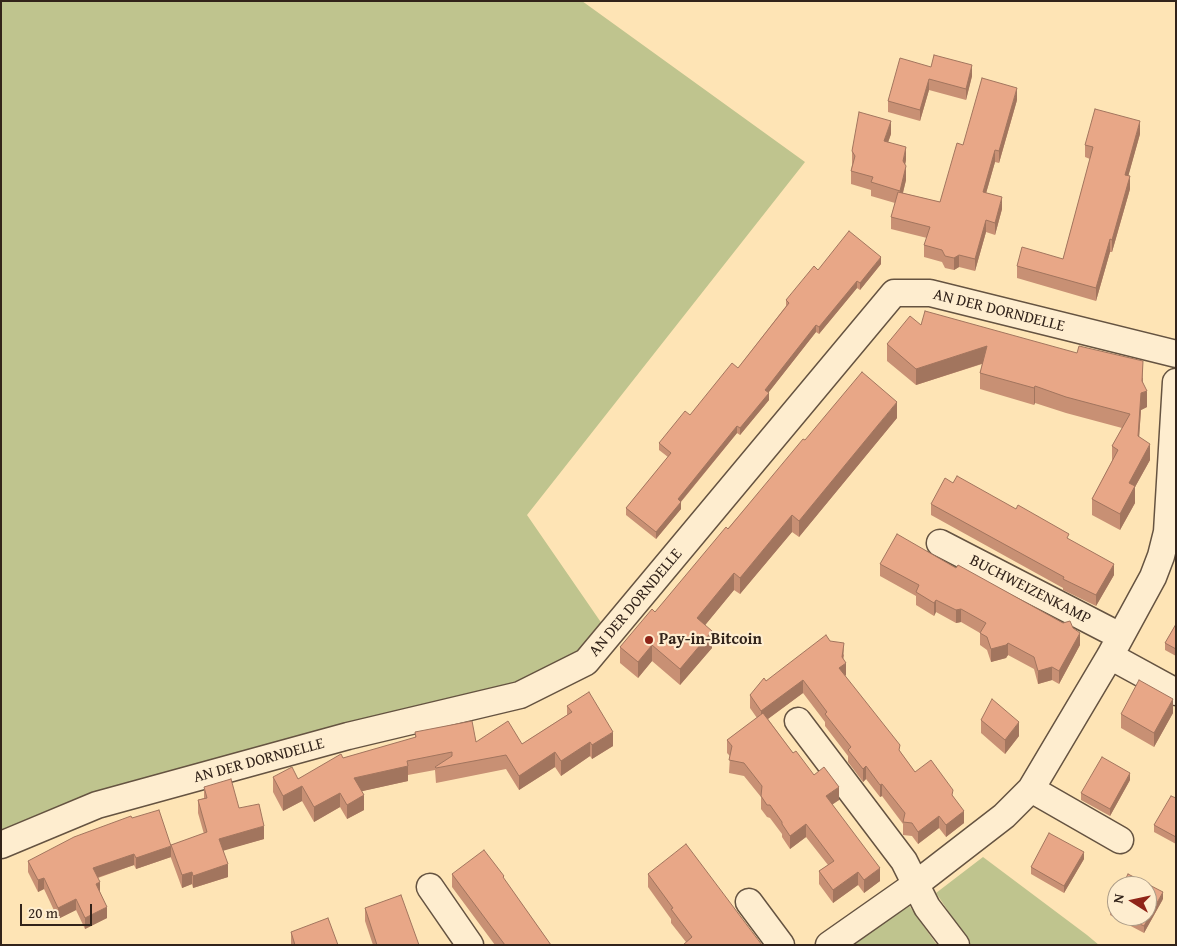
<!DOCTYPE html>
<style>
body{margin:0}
#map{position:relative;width:1177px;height:946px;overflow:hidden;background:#fee4b5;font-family:"Gentium Book Plus",serif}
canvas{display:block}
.frame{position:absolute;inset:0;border:2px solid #32231a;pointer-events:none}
.north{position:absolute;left:1107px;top:876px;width:50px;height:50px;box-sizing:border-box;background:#feedcf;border:1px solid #ac9c87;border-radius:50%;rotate:280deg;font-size:14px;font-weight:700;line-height:20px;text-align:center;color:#32231a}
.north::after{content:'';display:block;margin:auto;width:18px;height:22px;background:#8f2418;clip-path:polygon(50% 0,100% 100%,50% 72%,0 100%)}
.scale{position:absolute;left:20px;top:904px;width:72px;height:22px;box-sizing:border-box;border:2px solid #32231a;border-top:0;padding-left:6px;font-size:15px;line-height:18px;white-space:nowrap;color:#32231a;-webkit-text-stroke:4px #feedcf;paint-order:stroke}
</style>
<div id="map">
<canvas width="1177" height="946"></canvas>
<div class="frame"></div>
<div class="north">N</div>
<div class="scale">20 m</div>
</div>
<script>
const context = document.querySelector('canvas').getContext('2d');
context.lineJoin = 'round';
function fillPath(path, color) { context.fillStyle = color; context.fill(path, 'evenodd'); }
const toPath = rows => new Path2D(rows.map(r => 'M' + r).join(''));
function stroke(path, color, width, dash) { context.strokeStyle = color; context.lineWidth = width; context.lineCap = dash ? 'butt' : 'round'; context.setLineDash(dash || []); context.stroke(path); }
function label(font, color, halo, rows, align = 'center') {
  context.font = font + ' "Gentium Book Plus",serif'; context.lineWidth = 4.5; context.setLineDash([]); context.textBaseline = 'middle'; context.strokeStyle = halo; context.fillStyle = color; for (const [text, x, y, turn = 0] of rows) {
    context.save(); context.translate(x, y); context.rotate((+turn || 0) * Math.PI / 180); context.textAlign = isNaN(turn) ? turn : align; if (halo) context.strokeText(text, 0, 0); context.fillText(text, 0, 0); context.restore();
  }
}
fillPath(toPath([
 [1,1,582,1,805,162,527,515,609,634,520,695,113,791,1,830],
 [983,857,1087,935,1099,945,971,945,936,893],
 [908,904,937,945,854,945]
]), '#bfc48e');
const minor = toPath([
 [940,543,1120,636],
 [1110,656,1176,692],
 [798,721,904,861,927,907,956,945],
 [1031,789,1120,840],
 [1,845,97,805,348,736,520,695,586,662,894,293,930,293,1176,354],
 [430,887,470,945],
 [749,902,781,945],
 [829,945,916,884,1004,816,1031,789,1110,656,1153,577,1161,556,1167,532,1176,382]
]);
stroke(minor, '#655341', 29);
stroke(minor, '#feedcf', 26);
fillPath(toPath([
 [931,67,972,76,966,100,929,90,920,121,888,112,888,101],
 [1017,100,999,163,995,162,986,193,1002,209,995,235,986,232,975,271,959,267,954,270,945,268,942,262,924,257,924,245,927,238,891,229,891,217,895,203,871,196,871,190,851,184,851,171,852,165,852,151,891,134,888,142,906,160,905,165,906,180,903,193,940,202,963,145],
 [1140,134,1128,176,1130,189,1112,252,1110,252,1096,301,1017,278,1017,266,1063,259,1090,159,1085,157,1085,145],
 [881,264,860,290,857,288,819,334,816,332,768,393,769,400,740,435,737,433,681,502,681,509,656,539,626,515,626,508,668,457,659,450,659,443,690,415,738,368,786,306,786,300,818,270],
 [921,325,1143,378,1143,383,1147,407,1141,410,1139,437,1150,460,1135,487,1135,503,1120,530,1092,515,1092,499,1112,461,1112,446,1122,428,1066,413,1035,403,1034,405,980,389,980,373,982,364,916,385,887,361,887,344],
 [897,418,799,537,792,532,740,594,734,590,705,625,712,648,680,685,652,661,638,678,620,663,620,647,655,612,805,440],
 [931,504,1069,539,1114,575,1096,606,1063,590,1063,588,931,515],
 [880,564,956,568,1073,628,1080,645,1059,684,1052,680,1038,684,1034,669,1008,655,1006,658,991,662,987,650,980,645,980,633,961,622,956,623,936,612,934,616,916,605,916,596,880,576],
 [1176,624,1176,656,1165,650,1165,643],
 [830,641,844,655,843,659,846,675,845,676,915,772,953,796,964,823,946,837,939,828,918,844,912,836,903,835,903,824,882,796,880,797,866,779,863,782,848,762,848,756,825,726,825,722,803,693,768,719,793,753,814,775,839,800,832,804,880,881,864,893,858,885,833,903,819,884,819,871,828,865,806,837,790,849,782,837,782,834,770,818,767,817,761,809,761,797,744,776,729,773,730,756,727,753,727,740,757,718,750,708,750,695],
 [567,706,613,746,592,759,590,756,561,776,555,767,519,790,506,769,436,783,435,770,408,775,408,781,362,791,364,810,347,819,340,807,314,822,302,801,283,811,273,792,273,777,298,779,343,758,415,738,415,732,476,742,522,744,567,715],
 [1173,713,1154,747,1121,728,1121,714],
 [981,720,1019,736,1005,754,981,733],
 [1130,780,1110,816,1081,800,1081,793],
 [204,787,239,808,264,839,223,850,228,877,193,888,192,884,182,888,171,858,171,845,204,834,198,813,198,800,204,798],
 [1176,798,1176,844,1154,832,1154,825],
 [132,818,171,857,136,869,134,865,98,878,100,892,107,918,85,929,76,910,58,919,44,889,38,892,28,872,28,861],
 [1084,859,1064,893,1031,874,1031,867],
 [452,874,504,879,551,945,495,945,452,887],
 [648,874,762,945,686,942,671,923,671,919,648,887],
 [1117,894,1117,916,1147,916,1163,899,1144,933,1110,915,1110,908],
 [365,908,419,945,373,945,365,921],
 [291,932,338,945,291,945]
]), '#c89074');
fillPath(toPath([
 [972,65,972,76,966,100,966,89],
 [929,79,929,90,920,121,920,110],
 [1017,88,1017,100,999,163,999,151],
 [891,121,891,134,884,154,884,141],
 [1140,121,1140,134,1125,188,1125,175],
 [906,147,906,160,903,174,903,161],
 [995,150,995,162,983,204,983,192],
 [906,166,906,180,900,204,900,191],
 [1130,176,1130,189,1112,252,1112,240],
 [1002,197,1002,209,995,235,995,223],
 [986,220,986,232,975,271,975,259],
 [1110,239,1110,252,1096,301,1096,288],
 [959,255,959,267,954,270,954,258],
 [881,257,881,264,860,290,860,283],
 [857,281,857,288,819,334,819,327],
 [816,325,816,332,765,397,765,390],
 [987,346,987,362,916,385,916,369],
 [1143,361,1142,393,1147,391,1147,407,1141,410,1138,453,1138,436],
 [1035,386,1035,403,1034,405,1034,388],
 [769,393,769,400,740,435,740,428],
 [897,402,897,418,799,537,799,521],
 [737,426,737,433,678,505,681,502,681,509,656,539,656,532,678,499],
 [1150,444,1150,460,1135,487,1135,503,1120,530,1120,514,1129,483],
 [792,515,792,532,740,594,740,578],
 [1114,564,1114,575,1096,606,1096,595],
 [734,573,734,590,697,635,697,618],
 [936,600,936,612,934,616,934,603],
 [961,609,961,622,956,623,956,610],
 [712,631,712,648,680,685,680,669],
 [1080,633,1080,645,1059,684,1059,671],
 [844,643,843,665,846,663,846,675,839,680,839,668,842,657],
 [1008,643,1008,655,1006,658,991,662,991,649],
 [652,645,652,661,638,678,638,662],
 [1052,667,1052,680,1038,684,1038,671],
 [803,680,803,693,761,724,761,711],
 [1173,699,1173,713,1154,747,1154,733],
 [1019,722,1019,736,1005,754,1005,740],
 [613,732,613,746,592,759,592,745],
 [590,742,590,756,561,776,561,761],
 [555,752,555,767,519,790,519,776],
 [408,766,408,781,354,793,354,778],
 [866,766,866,779,863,782,863,769],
 [1130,773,1130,780,1110,816,1110,809],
 [882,784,882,796,880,797,880,785],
 [302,786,302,801,283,811,283,796],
 [839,787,839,800,826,809,826,796],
 [340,793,340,807,314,822,314,807],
 [364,795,364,810,347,819,347,805],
 [964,811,964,823,946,837,946,825],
 [939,816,939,828,918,844,918,832],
 [806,824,806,837,790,849,790,836],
 [264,826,264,839,219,852,219,839],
 [171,846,171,857,136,869,136,858],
 [1084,852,1084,859,1064,893,1064,886],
 [134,854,134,865,93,879,93,868],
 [228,864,228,877,193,888,193,876],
 [880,868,880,881,864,893,864,880],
 [192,872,192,884,182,888,182,875],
 [858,872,858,885,833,903,833,890],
 [44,878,44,889,38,892,38,880],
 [100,882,100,893,96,884],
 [1163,892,1163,899,1144,933,1144,926],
 [76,899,76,910,58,919,58,908],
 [107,907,107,918,85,929,85,918]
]), '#a2755e');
const building = toPath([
 [934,55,972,65,966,89,929,79,920,110,888,101,900,58,931,67,934,55],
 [982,78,1017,88,999,151,995,150,983,192,1002,197,995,223,986,220,975,259,959,255,954,258,945,256,942,250,924,245,930,227,891,217,898,192,940,202,957,143,963,145,982,78],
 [1095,109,1140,121,1125,175,1130,176,1112,240,1110,239,1096,288,1017,266,1022,247,1063,259,1093,147,1085,145,1095,109],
 [859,112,891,121,884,141,906,147,903,161,906,166,900,191,871,182,873,177,851,171,855,156,852,151,859,112],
 [849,231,881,257,860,283,857,281,819,327,816,325,765,390,769,393,740,428,737,426,678,499,681,502,656,532,626,508,671,453,659,443,685,411,690,415,732,363,738,368,789,303,786,300,814,266,818,270,849,231],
 [925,311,1077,353,1079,346,1143,361,1142,381,1147,391,1141,393,1138,436,1150,444,1129,483,1135,486,1120,514,1092,499,1118,450,1112,446,1130,414,1066,397,1035,386,1034,388,980,373,987,346,916,369,887,344,910,316,921,325,925,311],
 [862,372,897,402,799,521,792,515,740,578,734,573,697,618,712,631,680,669,652,645,638,662,620,647,652,609,655,612,726,527,728,529,803,439,805,440,862,372],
 [957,476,1016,509,1018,505,1069,534,1067,538,1114,564,1096,595,1063,579,1064,577,931,504,945,478,953,483,957,476],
 [897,534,956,568,958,565,1063,623,1070,621,1073,628,1080,633,1059,671,1052,667,1038,671,1034,657,1008,643,1006,645,991,649,987,637,980,633,986,623,961,609,956,610,936,600,934,603,916,592,919,585,880,564,897,534],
 [1176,624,1176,649,1165,643,1176,624],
 [826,635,830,641,844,643,842,657,846,663,839,668,900,745,899,750,915,772,931,760,953,790,952,795,964,811,946,825,939,816,918,832,912,823,903,822,905,813,882,784,880,785,866,766,863,769,848,750,851,747,825,714,827,712,803,680,761,711,750,695,764,678,766,681,826,635],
 [1139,680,1173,699,1154,733,1121,714,1139,680],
 [589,692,613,732,592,745,590,742,561,761,555,752,519,776,506,755,436,768,435,767,452,756,452,752,407,761,408,766,354,778,364,795,347,805,340,793,314,807,302,786,283,796,273,777,292,767,298,779,341,754,343,758,416,737,415,732,472,721,476,742,508,721,522,744,572,712,567,706,589,692],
 [992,699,1019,722,1005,740,981,720,992,699],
 [763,713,793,753,796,751,814,775,824,767,839,787,826,796,880,868,864,880,858,872,833,890,819,871,834,861,806,824,790,836,782,824,782,822,770,805,767,805,761,796,762,786,744,763,729,760,732,746,727,740,763,713],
 [1102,757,1130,773,1110,809,1081,793,1102,757],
 [231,779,239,808,259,804,264,826,219,839,228,864,193,876,192,872,182,875,171,845,207,832,198,800,207,798,204,787,231,779],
 [1171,796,1176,798,1176,837,1154,825,1171,796],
 [159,810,171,846,136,858,134,854,93,868,100,882,96,884,107,907,85,918,76,899,58,908,44,878,38,880,28,861,74,837,131,816,132,818,159,810],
 [1049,833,1084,852,1064,886,1031,867,1049,833],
 [686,844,762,945,683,945,692,937,671,909,673,908,648,874,686,844],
 [484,850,504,876,503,877,551,945,505,945,452,874,484,850],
 [1128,874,1163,892,1144,926,1124,916,1147,916,1147,886,1122,886,1128,874],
 [1117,894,1117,912,1110,908,1117,894],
 [401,895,419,945,377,945,365,908,401,895],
 [328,918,338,945,295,945,291,932,328,918]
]);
fillPath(building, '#e8a787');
stroke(building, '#a2755e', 1);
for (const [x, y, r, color] of [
 [649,640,5,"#8f2418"]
]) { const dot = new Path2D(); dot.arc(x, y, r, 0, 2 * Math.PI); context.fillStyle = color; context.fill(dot); stroke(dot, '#feedcf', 2); }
label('16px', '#32231a', '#feedcf', [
 ["AN DER DORNDELLE",999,311,14],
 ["BUCHWEIZENKAMP",1030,590,27],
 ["AN DER DORNDELLE",636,603,-50],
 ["AN DER DORNDELLE",259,761,-15]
]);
label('bold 16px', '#32231a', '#feedcf', [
 ["Pay-in-Bitcoin",659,640]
], 'left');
</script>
